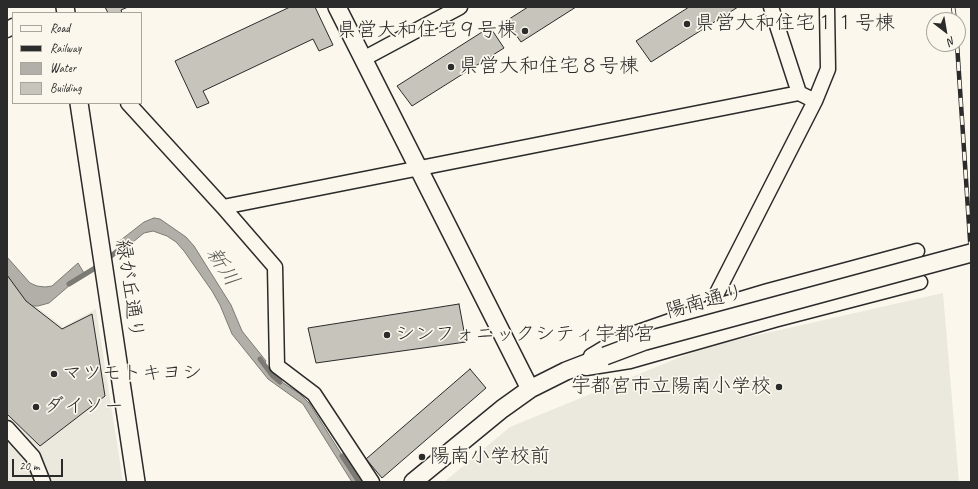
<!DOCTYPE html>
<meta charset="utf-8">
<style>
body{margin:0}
#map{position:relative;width:978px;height:489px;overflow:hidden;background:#fbf7ec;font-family:Caveat,sans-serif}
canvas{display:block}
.frame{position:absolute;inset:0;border:8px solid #2b2b2b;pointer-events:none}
.legend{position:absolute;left:12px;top:12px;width:130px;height:92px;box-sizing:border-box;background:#fbf7ec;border:1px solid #a8a59f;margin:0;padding:5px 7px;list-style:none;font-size:12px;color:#2b2b2b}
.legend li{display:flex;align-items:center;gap:8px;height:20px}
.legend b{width:20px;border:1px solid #a8a59f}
.north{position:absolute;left:926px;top:12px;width:40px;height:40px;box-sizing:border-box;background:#fbf7ec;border:1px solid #a8a59f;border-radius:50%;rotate:149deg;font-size:11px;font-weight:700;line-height:16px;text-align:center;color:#2b2b2b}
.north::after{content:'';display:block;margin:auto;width:14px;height:18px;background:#2b2b2b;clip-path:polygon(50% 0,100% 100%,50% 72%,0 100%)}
.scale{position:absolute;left:12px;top:459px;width:51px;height:18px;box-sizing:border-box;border:2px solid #2b2b2b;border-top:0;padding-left:5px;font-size:12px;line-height:14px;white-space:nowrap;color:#2b2b2b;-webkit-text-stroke:3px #fbf7ec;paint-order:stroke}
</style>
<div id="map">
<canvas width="978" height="489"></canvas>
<div class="frame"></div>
<ul class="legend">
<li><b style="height:5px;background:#fbf7ec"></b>Road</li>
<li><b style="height:5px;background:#2b2b2b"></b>Railway</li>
<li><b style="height:11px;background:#b1afa7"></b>Water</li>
<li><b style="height:11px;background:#c7c4bc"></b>Building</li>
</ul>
<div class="north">N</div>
<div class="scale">20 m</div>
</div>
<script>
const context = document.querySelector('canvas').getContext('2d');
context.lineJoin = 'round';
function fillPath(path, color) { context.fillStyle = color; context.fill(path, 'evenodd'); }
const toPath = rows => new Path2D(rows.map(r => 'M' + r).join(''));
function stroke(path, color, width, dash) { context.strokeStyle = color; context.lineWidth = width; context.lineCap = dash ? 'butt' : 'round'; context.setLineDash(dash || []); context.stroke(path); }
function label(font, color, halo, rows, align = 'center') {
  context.font = font + ' Caveat,"Klee One",sans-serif'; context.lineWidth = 3.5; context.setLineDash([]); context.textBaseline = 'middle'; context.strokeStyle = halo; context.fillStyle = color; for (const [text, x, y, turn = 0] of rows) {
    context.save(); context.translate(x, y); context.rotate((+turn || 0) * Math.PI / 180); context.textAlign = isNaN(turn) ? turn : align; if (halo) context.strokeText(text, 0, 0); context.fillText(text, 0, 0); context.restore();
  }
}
fillPath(toPath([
 [7,275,30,302,63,327,96,309,123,482,7,482],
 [943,293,959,482,444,482,510,427,705,347]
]), '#ebe8de');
const water = toPath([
 [154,218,160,219,186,237,194,246,231,305,242,331,266,361,264,366,271,375,300,394,309,403,359,482,352,482,303,404,268,379,232,334,220,305,212,291,184,251,176,242,167,236,153,231,144,233,122,251,117,243,144,222,154,218],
 [7,257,30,283,37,286,45,287,52,286,78,263,84,273,49,303,38,306,31,306,23,301,7,278,7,257]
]);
fillPath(water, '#b1afa7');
stroke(water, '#7b7a75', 1);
stroke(toPath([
 [106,260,125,245],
 [69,284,100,265],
 [260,359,272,375,280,382],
 [342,456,359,482]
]), '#7b7a75', 5);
const building = toPath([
 [105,7,128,7,121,10,122,13,108,13,105,7],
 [290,7,315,7,333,45,319,51,313,39,203,91,209,103,197,108,175,61,290,7],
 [528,7,576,7,521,42,506,21,528,7],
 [689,7,738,7,651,62,636,41,689,7],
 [490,27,504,48,412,106,397,86,490,27],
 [7,275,26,301,62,329,92,314,105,396,40,446,7,414,7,275],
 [459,304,466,342,316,363,308,328,459,304],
 [470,369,486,388,382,478,366,459,470,369]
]);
fillPath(building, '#c7c4bc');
stroke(building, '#2b2b2b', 1);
const minor = toPath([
 [7,30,13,26],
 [363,59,460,7],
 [815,101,828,69,827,7],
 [128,103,223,207,275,267,277,366,314,394,372,482],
 [223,207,799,93],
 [711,308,718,291,815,101,799,93,771,7],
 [591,356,621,338,681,317,768,291,917,251],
 [586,368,630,361,774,320,920,282],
 [7,428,33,457,43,482]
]);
const tertiary = toPath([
 [65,7,66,13],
 [337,7,530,389],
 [79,103,136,482],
 [413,482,502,409,530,389,566,371,605,356]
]);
stroke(minor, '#2b2b2b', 17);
stroke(tertiary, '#2b2b2b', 20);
stroke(minor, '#fbf7ec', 14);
stroke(tertiary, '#fbf7ec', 17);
const rail = toPath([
 [953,7,955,20],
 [957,44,971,255]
]);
stroke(rail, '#2b2b2b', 4.5);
stroke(rail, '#fbf7ec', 3, [9]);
const tertiaryBridge = toPath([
 [605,356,645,341,971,253]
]);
stroke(tertiaryBridge, '#2b2b2b', 20, []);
stroke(tertiaryBridge, '#fbf7ec', 17);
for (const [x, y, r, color] of [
 [687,24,4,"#2b2b2b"],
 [525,31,4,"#2b2b2b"],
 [451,67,4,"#2b2b2b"],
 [387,335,4,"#2b2b2b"],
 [54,374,4,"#2b2b2b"],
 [779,387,4,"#2b2b2b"],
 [36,407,4,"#2b2b2b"],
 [422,457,4,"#2b2b2b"]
]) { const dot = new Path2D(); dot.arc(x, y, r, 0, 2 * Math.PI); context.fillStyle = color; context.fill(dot); stroke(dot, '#fbf7ec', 1.5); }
label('20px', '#2b2b2b', '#fbf7ec', [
 ["県営大和住宅１１号棟",695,24],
 ["県営大和住宅９号棟",517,31,"right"],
 ["県営大和住宅８号棟",459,67],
 ["シンフォニックシティ宇都宮",395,335],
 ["マツモトキヨシ",62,374],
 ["宇都宮市立陽南小学校",771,387,"right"],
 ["ダイソー",44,407],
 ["陽南小学校前",430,457]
], 'left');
label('20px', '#2b2b2b', '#fbf7ec', [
 ["緑が丘通り",129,289,82],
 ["陽南通り",705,302,-15]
]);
label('italic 21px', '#5a5956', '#fbf7ec', [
 ["新川",222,267,57]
]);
</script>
